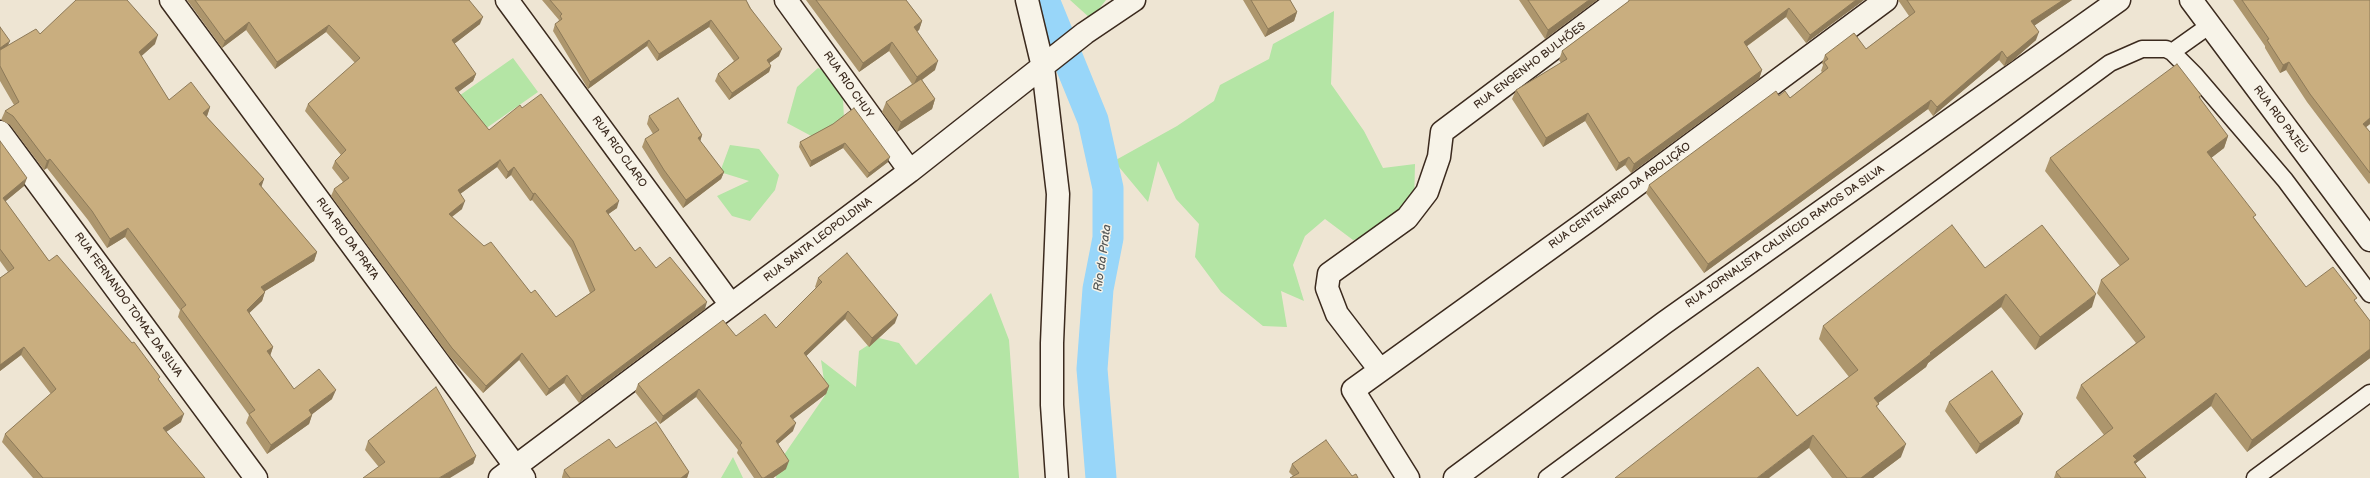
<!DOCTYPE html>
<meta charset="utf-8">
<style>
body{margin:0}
canvas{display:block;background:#eee5d3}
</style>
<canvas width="2370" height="478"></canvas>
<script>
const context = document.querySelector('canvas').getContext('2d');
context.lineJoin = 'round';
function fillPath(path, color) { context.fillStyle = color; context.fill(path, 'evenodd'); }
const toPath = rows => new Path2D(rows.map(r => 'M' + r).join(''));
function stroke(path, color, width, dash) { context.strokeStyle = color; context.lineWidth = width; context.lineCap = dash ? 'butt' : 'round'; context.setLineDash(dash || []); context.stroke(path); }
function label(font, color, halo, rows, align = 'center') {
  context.font = font + ' "Balsamiq Sans",sans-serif'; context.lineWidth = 3; context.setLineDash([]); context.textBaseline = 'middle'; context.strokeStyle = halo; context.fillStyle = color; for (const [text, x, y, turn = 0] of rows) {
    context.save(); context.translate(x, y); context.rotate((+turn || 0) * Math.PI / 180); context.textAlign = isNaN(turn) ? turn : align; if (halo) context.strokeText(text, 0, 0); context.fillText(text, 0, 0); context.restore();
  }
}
fillPath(toPath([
 [1070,0,1106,0,1091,19],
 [1334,11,1331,84,1364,131,1383,168,1415,164,1414,205,1393,213,1388,232,1353,240,1325,219,1305,236,1293,265,1304,301,1281,291,1287,327,1263,326,1221,292,1195,257,1199,224,1176,199,1158,161,1148,202,1114,161,1177,126,1214,101,1220,85,1269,59,1273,44],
 [513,58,538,92,485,129,456,98],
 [818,68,842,77,844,119,815,138,787,123,797,87],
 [730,145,759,149,779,175,775,190,750,221,732,216,717,196,749,181,720,172],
 [991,293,1009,340,1019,478,776,478,777,465,826,394,821,360,856,387,859,351,879,338,899,343,916,365],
 [733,457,743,478,721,478]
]), '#b4e5a5');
stroke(toPath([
 [1044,0,1093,120,1108,188,1108,238,1098,289,1092,369,1101,478]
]), '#98d6f9', 31);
const lane = toPath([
 [2172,52,2210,25],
 [1547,478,2110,63,2142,49,2166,49,2172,52,2195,75,2285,180,2370,294],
 [2255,478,2370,393]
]);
const street = toPath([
 [171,0,524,478],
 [507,0,731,305],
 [786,0,910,171],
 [1027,0,1043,67,1058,194,1052,343,1052,405,1057,478],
 [2191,0,2370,240],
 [0,132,256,478],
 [1380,370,1337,314,1327,288,1329,274,1407,218,1427,192,1439,157,1442,132,1618,0],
 [500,478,910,171,1085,33,1134,0],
 [1408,478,1353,390,1589,220,1886,0],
 [1455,478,1664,323,2119,0]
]);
stroke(lane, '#3b2a1e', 19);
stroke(street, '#3b2a1e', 25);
stroke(lane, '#f7f3e8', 16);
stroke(street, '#f7f3e8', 22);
fillPath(toPath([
 [187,0,469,0,480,24,454,44,476,74,473,81,458,92,489,130,617,208,608,214,635,251,705,309,579,403,564,383,546,396,519,360,483,393,449,356,331,196,334,189,343,182,332,168,335,161,341,155,305,111,308,104,355,63,326,32,275,69,246,30,222,48],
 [497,167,506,179,511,175,530,201,532,200,571,248,590,293,556,317,452,217,462,209,460,194],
 [542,0,746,0,779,56,769,63,771,66,769,72,729,100,715,81,718,74,734,61,709,27,657,61,647,46,588,89,553,31,555,24,557,23,559,20],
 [806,0,906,0,922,21,919,30,917,31,935,70,922,80,935,99,932,109,897,132,882,112,886,102,912,84,889,51,859,72],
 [1243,0,1290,0,1297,12,1294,21,1265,37],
 [1519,0,1597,0,1545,39],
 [1864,0,1806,43,1786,17,1746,47,1762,70,1759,79,1631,173,1625,165,1616,171,1585,121,1543,147,1512,99,1516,90,1561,63,1559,60,1562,51,1629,1],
 [1898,0,2072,0,2035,25,2036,40,2012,61,2004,66,1999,60,1933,116,1928,109,1704,273,1646,193,1649,185,1779,96,1790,98,1822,72,1821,71,1823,65,1822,63,1825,55,1866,49,1909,16],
 [2233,0,2370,0,2370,124,2366,127,2370,132,2370,183,2369,184,2307,102,2286,70,2280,73,2265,48,2265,46],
 [0,27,8,45,40,34,155,44,141,56,169,100,210,107,207,116,206,116,264,179,261,186,317,252,314,261,265,291,262,301,249,313,273,347,270,356,294,389,332,399,312,414,312,415,309,424,267,454,246,423,249,415,178,317,180,310,125,237,107,248,88,220,47,168,44,170,10,125,1,120,5,111,14,105,0,81],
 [2201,95,2200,99,2228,136,2224,148,2211,158,2255,219,2306,287,2356,302,2370,321,2370,358,2247,452,2211,406,2136,463,2136,464,2146,478,2054,478,2056,472,2104,435,2076,398,2081,385,2136,343,2097,293,2101,280,2120,266,2045,171,2050,158],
 [649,116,702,135,700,141,724,172,721,179,683,208,661,177,642,147,645,139,653,134,647,124],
 [833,124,888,162,867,178,843,148,810,167,799,147,800,142],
 [0,141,24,186,5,201,49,261,159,380,181,422,166,432,205,478,33,478,2,442,5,434,51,394,21,355,0,371,0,278,8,272,0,261],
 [1985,268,2092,307,2035,350,2001,307,1928,363,1926,367,1878,403,1877,408,1901,457,1873,478,1832,478,1809,448,1797,416,1849,377,1819,339,1823,326],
 [818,278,895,323,869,347,845,319,806,356,829,386,826,394,793,419,793,431,778,444,786,469,773,478,754,478,737,453,738,450,696,397,660,424,635,392,638,384,736,336,776,328,816,288,815,287],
 [1949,402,2019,423,1976,454,1945,411],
 [368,441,476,456,473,464,378,466,365,450],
 [616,448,689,472,687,478,562,478,562,477,564,470],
 [1292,464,1352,476,1293,476,1289,472]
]), '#ad966d');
fillPath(toPath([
 [1589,0,1597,0,1545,39,1548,30],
 [1856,0,1864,0,1806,43,1810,35],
 [2063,0,2072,0,2028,30,2031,21],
 [1789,8,1786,17,1740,51,1744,42],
 [1297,12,1294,21,1265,37,1268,29],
 [483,17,480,24,449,48,452,40],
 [711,20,709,27,657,61,659,54],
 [922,21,919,30,911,36,914,27],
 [249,22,246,30,222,48,225,41],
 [329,25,326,32,275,69,277,62],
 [2039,32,2036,40,2012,61,2004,66,2007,58],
 [158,35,155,44,136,61,139,52],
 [649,40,647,46,588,89,590,82],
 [10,41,6,50,0,55,0,48],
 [892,42,889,51,859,72,863,63],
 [782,49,779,56,764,67,767,60],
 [2002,51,1999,60,1933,116,1937,107],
 [938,61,935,70,913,86,917,77],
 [2289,62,2286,70,2280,73,2283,65],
 [771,66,769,72,729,100,732,93],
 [1762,70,1759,79,1631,173,1634,164],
 [476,74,473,81,453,96,455,88],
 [935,99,932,109,897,132,901,122],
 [1931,100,1928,109,1704,273,1708,264],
 [210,107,207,116,200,122,203,113],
 [1588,113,1585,121,1543,147,1546,138],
 [2370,118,2370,124,2360,132,2363,124],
 [702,135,700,142,698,138],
 [2228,136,2224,148,2202,165,2207,152],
 [845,143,843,148,810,167,811,161],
 [890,157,888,162,867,178,869,173],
 [1629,157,1625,165,1616,171,1619,163],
 [50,159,47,168,44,170,47,161],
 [500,160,497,167,456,197,458,190],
 [514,167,511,175,506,179,508,172],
 [724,172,721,179,683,208,686,200],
 [27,178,24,186,0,206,3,198],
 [264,179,261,188,259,184],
 [535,193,532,200,530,201,533,194],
 [465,201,462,209,446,221,449,214],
 [619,201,617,208,603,218,606,211],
 [128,228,125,237,107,248,110,239],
 [317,252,314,261,257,296,261,287],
 [265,292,262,301,243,319,247,310],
 [2006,294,2001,307,1928,363,1926,367,1869,410,1874,398,1930,353],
 [2096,294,2092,307,2035,350,2040,337],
 [707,302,705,309,579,403,582,396],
 [848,311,845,319,801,361,804,353],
 [898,315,895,323,869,347,872,338],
 [24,347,21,355,0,371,0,365],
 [273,347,270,356,267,351],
 [2370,349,2370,358,2247,452,2252,440],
 [522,353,519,360,483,393,486,386],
 [567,375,564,383,546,396,549,389],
 [829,386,826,394,787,424,790,416],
 [699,389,696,397,660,424,663,416],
 [336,390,332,399,306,419,309,410],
 [2216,393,2211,406,2136,463,2132,473,2133,456],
 [184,414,181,422,160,436,163,428],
 [2023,414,2019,423,1976,454,1980,444],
 [312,415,309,424,267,454,271,445],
 [796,423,793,431,772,449,776,441],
 [1813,435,1809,448,1769,478,1757,478],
 [1906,444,1901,457,1873,478,1861,478],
 [476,456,473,464,450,478,439,478],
 [789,461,786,469,773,478,764,478],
 [689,472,687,478,681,478]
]), '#8d7a59');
const building = toPath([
 [76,0,127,0,158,35,139,52,169,100,191,82,210,107,203,113,264,179,259,184,317,252,261,287,265,292,247,310,273,347,267,351,294,389,319,369,336,390,309,410,312,415,271,445,249,414,255,410,181,309,186,305,128,228,110,239,92,211,50,159,47,161,13,116,5,111,19,102,0,66,0,50,36,29,40,34,76,0],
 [195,0,469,0,483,17,452,40,476,74,455,88,489,130,520,105,522,108,541,94,619,201,606,211,635,251,640,247,656,268,670,257,707,302,582,396,567,375,549,389,522,353,486,386,452,348,334,189,349,178,335,161,346,150,308,104,360,58,329,25,277,62,249,22,225,41,195,0],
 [500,160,508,172,514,167,533,194,535,193,573,241,595,290,556,317,535,290,531,293,491,242,484,246,449,214,465,201,458,190,500,160],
 [550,0,746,0,750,8,782,49,767,60,771,66,732,93,718,74,739,58,711,20,659,54,649,40,590,82,555,24,562,19,560,16,562,14,550,0],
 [816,0,906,0,922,21,914,27,938,61,917,77,892,42,863,63,816,0],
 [1251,0,1290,0,1297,12,1268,29,1251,0],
 [1528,0,1589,0,1548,30,1528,0],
 [1629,0,1856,0,1810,35,1789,8,1744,42,1762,70,1634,164,1629,157,1619,163,1588,113,1546,138,1516,90,1567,59,1562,51,1629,1,1629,0],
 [1907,0,2063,0,2031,21,2039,32,2015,52,2007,58,2002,51,1937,107,1931,100,1708,264,1649,185,1776,91,1779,96,1785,91,1790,98,1828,68,1824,62,1828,59,1825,55,1854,33,1866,49,1915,12,1907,0],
 [2242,0,2370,0,2370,118,2363,124,2370,132,2370,173,2310,94,2289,62,2283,65,2267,40,2269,39,2242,0],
 [0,27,10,41,0,48,0,27],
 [2177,64,2201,95,2199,97,2228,136,2207,152,2256,215,2253,217,2306,287,2333,267,2357,298,2354,300,2370,321,2370,349,2252,440,2216,393,2133,456,2137,460,2134,462,2146,478,2061,478,2056,472,2113,428,2081,385,2145,337,2101,280,2129,259,2050,158,2177,64],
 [921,79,935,99,901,122,886,102,921,79],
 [678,98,702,135,698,138,724,172,686,200,664,170,645,139,659,130,649,116,678,98],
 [854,108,890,157,869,173,845,143,811,161,800,142,833,124,854,108],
 [0,141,27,178,3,198,49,261,57,255,132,343,134,342,160,377,158,379,184,414,163,428,205,478,43,478,5,434,56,389,24,347,0,365,0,278,14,268,0,249,0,141],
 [1952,225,1985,268,2042,225,2096,294,2040,337,2006,294,1930,353,1931,354,1874,398,1879,404,1876,406,1906,444,1861,478,1847,478,1813,435,1757,478,1615,478,1758,367,1797,416,1858,370,1823,326,1952,225],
 [847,253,898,315,872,338,848,311,804,353,829,386,790,416,796,423,776,441,789,461,764,478,762,478,740,445,742,443,699,389,663,416,638,384,723,320,736,336,765,314,776,328,822,282,818,278,847,253],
 [1992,371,2023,414,1980,444,1949,402,1992,371],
 [436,387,476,456,439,478,363,478,385,462,368,441,436,387],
 [656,422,689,472,681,478,570,478,564,470,609,439,616,448,656,422],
 [1326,440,1352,476,1356,474,1358,478,1290,478,1299,473,1292,464,1326,440]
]);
fillPath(building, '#c9ae7f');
stroke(building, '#8d7a59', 1);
label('11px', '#3b2a1e', '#f7f3e8', [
 ["RUA ENGENHO BULHÕES",1530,66,-37],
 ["RUA RIO CHUY",848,85,55],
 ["RUA RIO PAJEÚ",2280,120,53],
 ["RUA RIO CLARO",619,152,54],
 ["RUA CENTENÁRIO DA ABOLIÇÃO",1620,196,-36],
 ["RUA JORNALISTA CALINÍCIO RAMOS DA SILVA",1785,237,-35],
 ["RUA RIO DA PRATA",347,239,54],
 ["RUA SANTA LEOPOLDINA",818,240,-37],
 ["RUA FERNANDO TOMAZ DA SILVA",128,305,54]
]);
label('italic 12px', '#525555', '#f7f3e8', [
 ["Rio da Prata",1103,258,-82]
]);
</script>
